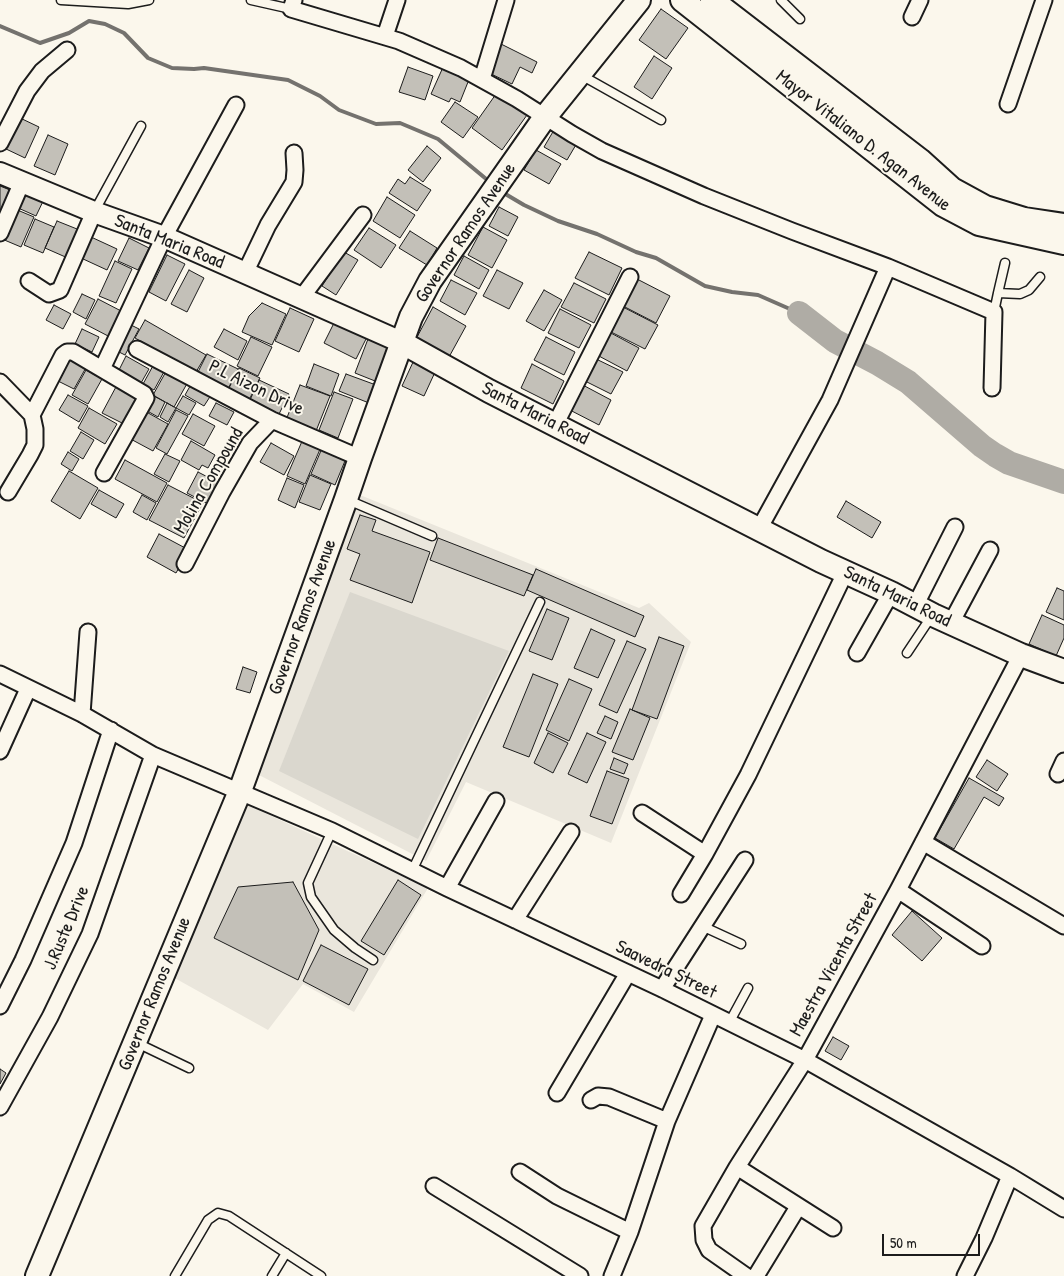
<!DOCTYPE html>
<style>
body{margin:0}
#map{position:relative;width:1064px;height:1276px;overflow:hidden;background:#fbf7ec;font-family:"Patrick Hand",sans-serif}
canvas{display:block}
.scale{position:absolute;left:882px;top:1234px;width:98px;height:22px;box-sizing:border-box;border:2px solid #1c1c1c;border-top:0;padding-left:6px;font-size:15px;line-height:18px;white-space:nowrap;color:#1c1c1c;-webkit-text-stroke:4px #fbf7ec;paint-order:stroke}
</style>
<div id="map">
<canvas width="1064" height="1276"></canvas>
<div class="scale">50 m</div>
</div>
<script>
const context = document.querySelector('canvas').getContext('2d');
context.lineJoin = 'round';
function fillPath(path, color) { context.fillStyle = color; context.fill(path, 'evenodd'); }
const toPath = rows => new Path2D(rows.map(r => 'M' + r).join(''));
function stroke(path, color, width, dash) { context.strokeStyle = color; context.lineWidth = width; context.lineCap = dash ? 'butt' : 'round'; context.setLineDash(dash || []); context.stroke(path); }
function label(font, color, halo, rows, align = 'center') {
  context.font = font + ' "Patrick Hand",sans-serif'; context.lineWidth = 4; context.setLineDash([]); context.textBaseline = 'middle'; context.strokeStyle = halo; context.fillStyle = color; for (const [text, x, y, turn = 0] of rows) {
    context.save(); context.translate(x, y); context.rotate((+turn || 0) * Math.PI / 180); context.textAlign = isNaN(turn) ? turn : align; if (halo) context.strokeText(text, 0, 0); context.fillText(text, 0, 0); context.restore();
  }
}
fillPath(toPath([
 [360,495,639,608,649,603,691,642,611,843,466,782,426,861,259,775],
 [243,803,428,888,354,1012,303,984,268,1030,171,976]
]), '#eae6dc');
fillPath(toPath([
 [350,592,509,651,418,839,279,771]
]), '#dad7ce');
stroke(toPath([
 [0,26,40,43,69,33,89,21,105,24,124,33,148,58,172,68,194,69,204,68,288,80,320,96,339,110,376,124,400,123,438,139,491,183],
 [502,192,524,205,558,221,597,234,636,252,656,258,705,286,732,292,758,295,799,313]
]), '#74726e', 4);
stroke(toPath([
 [799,313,835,341,877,363,908,382,982,446,995,455,1009,463,1064,482]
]), '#afaca5', 24);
const building = toPath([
 [661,9,688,28,666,59,639,40,661,9],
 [501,44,537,62,532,73,520,67,512,84,487,72,501,44],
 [654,56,672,68,652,99,634,87,654,56],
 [444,65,470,77,460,102,451,98,449,102,431,94,444,65],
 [408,67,433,76,425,100,399,92,408,67],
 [496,94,527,115,502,150,472,128,496,94],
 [455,102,478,117,463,138,441,122,455,102],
 [18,117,39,127,25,158,4,148,18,117],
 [554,130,577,143,567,160,544,147,554,130],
 [48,135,68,144,55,175,34,166,48,135],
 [427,146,441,158,423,182,408,170,427,146],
 [536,150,561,164,549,184,524,170,536,150],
 [410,177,431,190,417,211,389,193,398,179,405,184,410,177],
 [0,186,15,192,0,219,0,186],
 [26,186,46,195,36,216,16,207,26,186],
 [387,197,415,215,400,238,373,221,387,197],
 [499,207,518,217,508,236,489,226,499,207],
 [15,209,34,217,21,247,2,239,15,209],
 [35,219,54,227,43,253,24,245,35,219],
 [57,221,82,231,70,259,45,248,57,221],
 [483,227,507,240,492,268,468,255,483,227],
 [369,228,396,245,381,268,354,250,369,228],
 [410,231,437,248,427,265,399,248,410,231],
 [91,237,117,249,107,270,81,258,91,237],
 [129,238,149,248,138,270,118,261,129,238],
 [344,252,358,260,336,295,322,286,344,252],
 [589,252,622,268,609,295,575,278,589,252],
 [167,255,185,264,166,301,149,292,167,255],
 [464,256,489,270,479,289,454,275,464,256],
 [115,261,132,269,116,303,99,296,115,261],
 [189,270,204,278,187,312,171,304,189,270],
 [497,270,523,283,509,309,483,296,497,270],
 [637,279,670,296,656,323,623,306,637,279],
 [451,280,477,293,465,315,440,301,451,280],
 [574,283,606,299,594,323,561,307,574,283],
 [544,290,562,300,544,331,526,321,544,290],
 [82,294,95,300,86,319,73,312,82,294],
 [98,299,123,312,110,337,85,324,98,299],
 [262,303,286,314,272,345,242,332,249,316,262,303],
 [54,305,71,314,63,329,46,320,54,305],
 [621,306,658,325,645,349,609,331,621,306],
 [433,307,466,326,449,357,416,339,433,307],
 [290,308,314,319,299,352,275,341,290,308],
 [560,309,591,325,579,348,548,333,560,309],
 [145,320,206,355,196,372,135,338,145,320],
 [335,321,367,337,356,359,324,343,335,321],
 [127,323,139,329,125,355,113,349,127,323],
 [82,329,99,337,92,352,75,344,82,329],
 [224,329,247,341,238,360,214,347,224,329],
 [609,332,639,348,627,371,597,355,609,332],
 [251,337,272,347,258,376,237,366,251,337],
 [546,337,575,352,564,375,534,360,546,337],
 [368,339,393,348,380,383,355,373,368,339],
 [67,353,88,364,74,389,54,379,67,353],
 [207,354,238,369,228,389,197,374,207,354],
 [126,356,149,369,141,383,119,370,126,356],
 [594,358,623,372,611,394,583,380,594,358],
 [414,360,436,370,424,396,402,386,414,360],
 [154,364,165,370,154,390,143,384,154,364],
 [314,364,339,374,331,396,306,386,314,364],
 [532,364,564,381,553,404,521,388,532,364],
 [168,368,189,380,174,407,153,395,168,368],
 [239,368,260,378,248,402,227,392,239,368],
 [86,370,102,379,88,404,72,395,86,370],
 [346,374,376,385,369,403,339,391,346,374],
 [259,380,289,394,279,414,250,400,259,380],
 [193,381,213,392,204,406,185,395,193,381],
 [579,383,611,400,599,425,566,408,579,383],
 [117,385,139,396,124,424,102,413,117,385],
 [300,385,330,396,316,431,286,420,300,385],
 [334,392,353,399,338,438,319,430,334,392],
 [150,394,165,402,158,417,142,408,150,394],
 [68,395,88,406,79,422,59,410,68,395],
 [183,396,196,403,189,415,176,408,183,396],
 [167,403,176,408,168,422,160,417,167,403],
 [216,403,234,412,227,425,209,416,216,403],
 [89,408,117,424,105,444,78,428,89,408],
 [141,409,168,424,153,451,125,436,141,409],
 [176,410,188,416,167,454,156,448,176,410],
 [193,414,215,426,204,446,182,434,193,414],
 [81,432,94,440,83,459,70,451,81,432],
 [303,439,321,447,305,484,287,476,303,439],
 [191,441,215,455,208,468,202,465,199,470,181,460,191,441],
 [271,443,294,456,284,475,260,462,271,443],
 [323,446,347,456,335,485,311,474,323,446],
 [68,452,79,459,72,471,61,464,68,452],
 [165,454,180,461,169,482,154,474,165,454],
 [125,460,167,483,157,502,115,479,125,460],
 [69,471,98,488,80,519,51,501,69,471],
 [198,472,221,484,210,505,187,493,198,472],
 [310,475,331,484,320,510,299,502,310,475],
 [287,478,304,485,295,508,278,500,287,478],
 [168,485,203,503,184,538,149,520,168,485],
 [99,490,124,504,116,518,91,504,99,490],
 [142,495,156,503,147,520,133,512,142,495],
 [846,501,881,522,872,538,837,517,846,501],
 [360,515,376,520,372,531,430,552,412,603,350,580,360,554,347,549,360,515],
 [159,534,189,550,176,573,147,557,159,534],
 [438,538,533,575,524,596,430,560,438,538],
 [536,569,644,616,635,637,527,590,536,569],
 [1057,588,1064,591,1064,620,1046,612,1057,588],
 [547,609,569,618,552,660,529,651,547,609],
 [1042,615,1064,625,1064,638,1056,656,1029,644,1042,615],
 [591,629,615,640,598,678,574,668,591,629],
 [659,637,684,646,657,719,632,710,659,637],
 [627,641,646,649,617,713,599,705,627,641],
 [243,667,257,672,250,693,236,689,243,667],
 [533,674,558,684,529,757,503,747,533,674],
 [569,679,592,689,569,741,546,730,569,679],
 [630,709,650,718,633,760,612,752,630,709],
 [605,716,618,722,611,739,597,733,605,716],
 [548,733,568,743,553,773,534,763,548,733],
 [587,733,606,742,587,783,568,774,587,733],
 [614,758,628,764,624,774,610,769,614,758],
 [987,760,1008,774,997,791,976,777,987,760],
 [607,771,629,779,612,824,590,816,607,771],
 [969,778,1004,798,999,806,984,797,954,849,935,838,969,778],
 [398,880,421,895,384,955,361,941,398,880],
 [293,882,319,930,298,980,214,938,238,887,293,882],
 [912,911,942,938,922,961,892,935,912,911],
 [321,945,368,969,349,1005,303,981,321,945],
 [833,1037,849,1046,841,1060,825,1051,833,1037],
 [0,1069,6,1073,0,1084,0,1069]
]);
fillPath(building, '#c3c0b8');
stroke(building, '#1c1c1c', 1);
const service = toPath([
 [61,0,128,4,149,0],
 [251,0,291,9],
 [781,0,800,19],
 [581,75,661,120],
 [94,212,141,126],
 [998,293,1005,263],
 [994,312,998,293,1020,294,1029,290,1040,277],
 [348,500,432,536],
 [907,653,931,617],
 [332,831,308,883,311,897,334,930,355,948,373,960],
 [412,871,540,602],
 [702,926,741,944],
 [729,1023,748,988],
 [137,1043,189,1068],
 [175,1276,208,1220,218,1213,229,1216,321,1276],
 [272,1276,286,1253]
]);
const minor = toPath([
 [294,0,291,9,399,41,461,68,517,99,572,134,602,151,704,196,792,231,888,267,994,312,992,388],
 [912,17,920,0],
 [385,36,397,0],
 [482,79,506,0],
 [1008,104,1044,0],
 [0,143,27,91,42,71,67,50],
 [0,233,22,182],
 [245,273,268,225,294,182,295,170,294,153],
 [29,281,49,294,60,290,94,212],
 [302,297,363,215],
 [137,349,272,420,360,458],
 [102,369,164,237,236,105],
 [0,382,32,415,35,429,35,445,30,455,8,492],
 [32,415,63,355,67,352,73,352,144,394,146,398,104,473],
 [555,425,630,277],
 [759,529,830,400,888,267],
 [185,564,222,492,250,443,272,420],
 [915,606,955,527],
 [951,623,990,550],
 [857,653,891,593],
 [0,674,82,714,153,755,332,831,447,888,662,989,805,1060,1010,1176,1064,1209],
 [82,714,88,632],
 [0,751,28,689],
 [1058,774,1064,761],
 [642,813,705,854],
 [923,842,1064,926],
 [447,888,496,801],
 [898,890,982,946],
 [681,894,705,854,748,775,846,571],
 [515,920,571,832],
 [662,989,745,860],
 [0,1006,23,960,74,843,111,730],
 [557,1093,628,973],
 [591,1100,598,1096,609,1097,667,1121],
 [0,1107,50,1017,90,934,153,755],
 [737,1167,833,1228],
 [520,1172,557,1196,630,1232],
 [434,1186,580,1276],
 [612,1276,630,1232,667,1121,713,1015],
 [746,1276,709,1250,704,1240,703,1226,737,1167,805,1060,898,890,1021,655],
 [756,1276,798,1207],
 [965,1276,984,1238,1010,1176]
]);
const tertiary = toPath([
 [0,173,94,212,164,237,401,342]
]);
const secondary = toPath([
 [682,0,943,205,979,224,1064,243],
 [712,0,920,160,952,189,985,207,1024,219,1064,225],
 [401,342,489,391,821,561,891,593,933,615,1021,655,1064,671],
 [37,1276,240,791,346,499,360,458,411,317,430,281,545,117,639,0]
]);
stroke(service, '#1c1c1c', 11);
stroke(minor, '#1c1c1c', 19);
stroke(tertiary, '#1c1c1c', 24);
stroke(secondary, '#1c1c1c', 26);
stroke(service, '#fbf7ec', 8);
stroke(minor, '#fbf7ec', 15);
stroke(tertiary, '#fbf7ec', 20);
stroke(secondary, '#fbf7ec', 22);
label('19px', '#1c1c1c', '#fbf7ec', [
 ["Mayor Vitaliano D. Agan Avenue",863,141,38],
 ["Governor Ramos Avenue",466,233,-56],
 ["Santa Maria Road",169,242,22],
 ["P.L Aizon Drive",256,388,26],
 ["Santa Maria Road",535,414,27],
 ["Molina Compound",209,481,-60],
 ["Santa Maria Road",897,597,26],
 ["Governor Ramos Avenue",303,617,-70],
 ["J.Ruste Drive",67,928,-67],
 ["Maestra Vicenta Street",834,965,-61],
 ["Saavedra Street",666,970,26],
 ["Governor Ramos Avenue",155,994,-68]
]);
</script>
